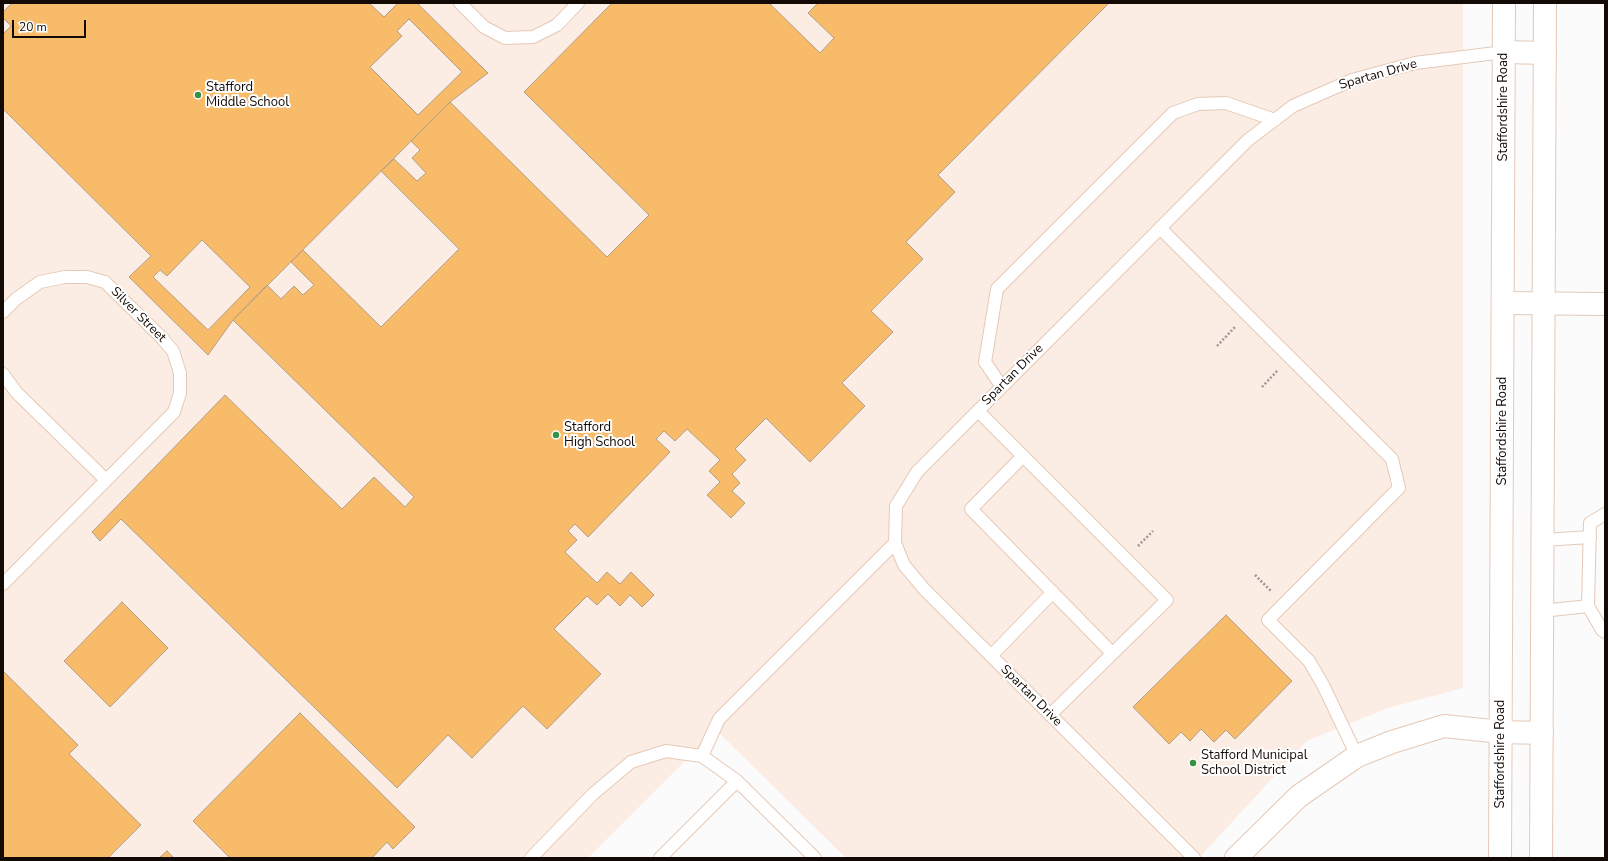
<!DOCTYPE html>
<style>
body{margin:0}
#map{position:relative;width:1608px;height:861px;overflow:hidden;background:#fbfbfb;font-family:"Nunito Sans",sans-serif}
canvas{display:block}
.frame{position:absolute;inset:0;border:4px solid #130a05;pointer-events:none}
.scale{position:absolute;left:12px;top:20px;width:74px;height:18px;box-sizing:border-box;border:2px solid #130a05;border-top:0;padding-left:5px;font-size:12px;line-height:14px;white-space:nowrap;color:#130a05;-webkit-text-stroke:3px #fff;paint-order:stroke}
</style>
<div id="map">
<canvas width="1608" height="861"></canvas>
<div class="frame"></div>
<div class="scale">20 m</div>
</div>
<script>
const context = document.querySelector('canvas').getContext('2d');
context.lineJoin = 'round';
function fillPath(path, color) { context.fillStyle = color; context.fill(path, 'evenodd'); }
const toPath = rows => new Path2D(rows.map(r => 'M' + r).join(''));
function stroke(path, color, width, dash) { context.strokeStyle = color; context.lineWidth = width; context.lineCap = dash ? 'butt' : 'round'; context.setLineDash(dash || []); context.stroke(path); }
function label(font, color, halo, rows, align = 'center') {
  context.font = font + ' "Nunito Sans",sans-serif'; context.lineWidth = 4; context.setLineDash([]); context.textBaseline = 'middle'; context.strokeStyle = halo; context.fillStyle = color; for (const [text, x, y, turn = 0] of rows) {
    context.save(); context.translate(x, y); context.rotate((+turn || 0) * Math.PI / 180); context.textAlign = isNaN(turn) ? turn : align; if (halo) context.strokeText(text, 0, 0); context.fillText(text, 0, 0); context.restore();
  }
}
fillPath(toPath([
 [3,3,1463,3,1463,688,1388,708,1307,741,1199,858,846,858,716,730,588,858,3,858]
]), '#fcede4');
const building = toPath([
 [12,3,369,3,384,17,398,3,417,3,488,73,450,102,233,320,208,355,129,277,151,256,3,109,3,34,11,26,3,18,3,12,12,3],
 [409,19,462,72,418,115,370,67,402,36,397,31,409,19],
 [202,240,250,287,208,330,153,277,160,270,167,276,202,240],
 [612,3,769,3,820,53,834,38,808,13,818,3,1109,3,938,175,955,192,906,242,923,259,871,311,893,332,842,383,865,406,810,462,766,418,735,449,746,460,732,474,740,483,732,491,745,503,731,518,707,495,720,482,709,471,720,460,687,429,675,441,664,431,656,439,670,452,588,537,575,524,568,531,577,540,565,552,597,583,607,572,620,584,631,572,654,595,642,607,630,595,620,606,608,594,597,605,587,596,554,629,601,674,547,729,523,706,472,758,448,735,397,788,121,519,100,541,92,532,225,395,342,509,374,477,405,507,414,497,233,320,267,285,281,299,294,286,303,295,314,285,291,262,303,250,381,327,459,249,381,171,394,159,417,181,426,173,412,158,420,150,411,141,450,102,607,257,649,215,524,92,612,3],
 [122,602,168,648,110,707,64,661,122,602],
 [1226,615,1292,681,1235,739,1226,730,1214,742,1201,729,1190,741,1181,732,1169,744,1133,707,1226,615],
 [3,671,78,745,69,754,141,825,108,858,3,858,3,671],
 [300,713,415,827,393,849,387,842,372,858,230,858,193,821,300,713],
 [167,851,174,858,159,858,167,851]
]);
fillPath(building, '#f8bb6a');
stroke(building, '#b39f88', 1);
const lane = toPath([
 [460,3,484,27,505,38,533,37,557,25,578,3],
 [1160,228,1392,459,1399,488,1268,620,1309,661,1323,685,1357,756],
 [3,312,16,299,40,282,65,277,87,277,105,282,161,337,173,351,180,373,180,393,174,412,3,584],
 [3,374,16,392,106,480],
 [1002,387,985,362,997,289,1173,113,1198,104,1226,103,1275,120],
 [978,411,1167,600,1050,715],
 [1023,456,971,509,1112,653],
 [1543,540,1590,537],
 [1588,606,1590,523,1605,514],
 [1542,611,1588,606,1602,630,1605,632],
 [991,656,1053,592],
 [702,756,719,719,895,543],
 [531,858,593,794,631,762,666,751,702,756,737,781,815,858],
 [660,858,737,781],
 [1194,858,924,589,904,565,895,543,896,506,917,472,1248,140,1293,106,1352,80,1415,63,1504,52]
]);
const street = toPath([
 [1504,52,1545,53],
 [1503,303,1605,304],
 [1236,858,1299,796,1357,756,1392,742,1444,726,1501,732,1542,733]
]);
const secondary = toPath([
 [1500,858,1504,3],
 [1541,858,1545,3]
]);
stroke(lane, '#e5c9b7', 14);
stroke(street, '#e5c9b7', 24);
stroke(secondary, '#e5c9b7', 24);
stroke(toPath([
 [1217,346,1235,327],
 [1262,387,1278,370],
 [1138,546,1153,531],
 [1255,575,1271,591]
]), '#9b9795', 2.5, [2, 2]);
stroke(lane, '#fff', 12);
stroke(street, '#fff', 22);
stroke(secondary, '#fff', 22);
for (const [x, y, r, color] of [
 [198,95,4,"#359244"],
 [556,435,4,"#359244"],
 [1193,763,4,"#359244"]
]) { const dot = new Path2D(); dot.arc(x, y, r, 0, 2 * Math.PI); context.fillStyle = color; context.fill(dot); stroke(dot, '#fff', 1.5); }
label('13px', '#130a05', '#fff', [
 ["Spartan Drive",1378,75,-16],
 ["Staffordshire Road",1504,107,-90],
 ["Silver Street",138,315,45],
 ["Spartan Drive",1013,375,-45],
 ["Staffordshire Road",1503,431,-90],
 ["Spartan Drive",1031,696,45],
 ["Staffordshire Road",1501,754,-90]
]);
label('13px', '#130a05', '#fff', [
 ["Stafford",206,88],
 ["Middle School",206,103],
 ["Stafford",564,428],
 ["High School",564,443],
 ["Stafford Municipal",1201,756],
 ["School District",1201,771]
], 'left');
</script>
